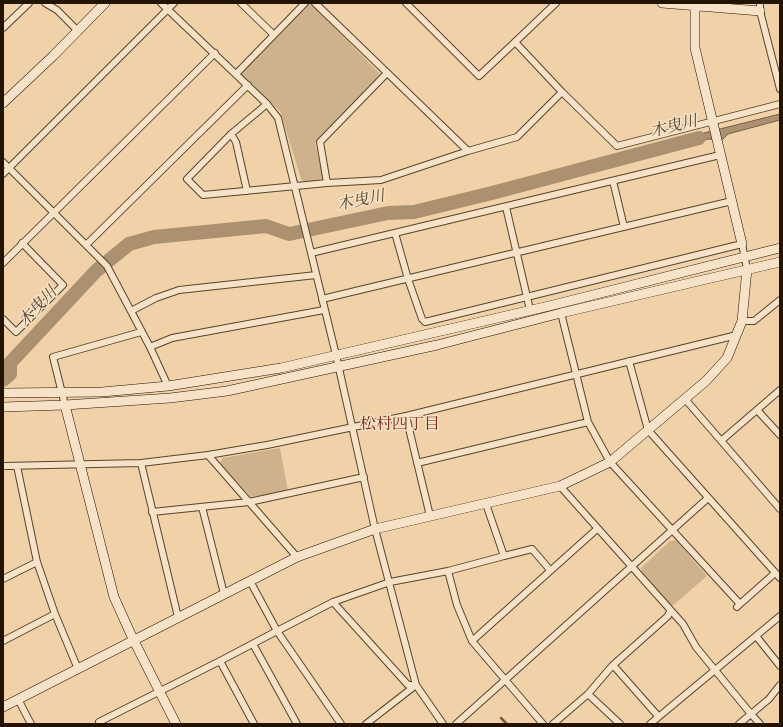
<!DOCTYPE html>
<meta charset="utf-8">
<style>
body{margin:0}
#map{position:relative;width:783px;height:727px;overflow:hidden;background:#f1d2a8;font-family:Vollkorn,serif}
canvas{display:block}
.frame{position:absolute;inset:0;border:4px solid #231401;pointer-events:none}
</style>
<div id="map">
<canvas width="783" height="727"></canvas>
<div class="frame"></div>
</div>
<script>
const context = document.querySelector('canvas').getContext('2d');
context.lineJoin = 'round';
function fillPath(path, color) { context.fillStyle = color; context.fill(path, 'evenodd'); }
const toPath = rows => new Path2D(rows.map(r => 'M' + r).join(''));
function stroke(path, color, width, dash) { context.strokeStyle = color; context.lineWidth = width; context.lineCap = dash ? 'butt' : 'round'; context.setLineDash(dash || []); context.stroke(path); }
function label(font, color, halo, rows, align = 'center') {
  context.font = font + ' Vollkorn,"Noto Serif JP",serif'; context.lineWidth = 3; context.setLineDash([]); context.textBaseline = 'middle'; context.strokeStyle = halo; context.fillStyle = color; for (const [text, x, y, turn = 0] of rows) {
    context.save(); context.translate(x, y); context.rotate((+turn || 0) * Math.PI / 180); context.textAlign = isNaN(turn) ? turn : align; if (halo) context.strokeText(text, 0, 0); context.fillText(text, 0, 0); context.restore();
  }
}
fillPath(toPath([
 [310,3,381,75,315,143,323,177,319,181,306,183,301,179,280,111,241,74],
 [280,448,288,491,251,497,220,463,223,458],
 [676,540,707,576,671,607,642,575,641,568,670,541]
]), '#ceb28c');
const water = toPath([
 [780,114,780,120,728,134,722,140,708,139,683,146,680,139,780,114]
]);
fillPath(water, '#ab916f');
stroke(water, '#755f43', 1);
stroke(toPath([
 [501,718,507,724]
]), '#755f43', 2.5);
stroke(toPath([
 [3,380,10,374,10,363,96,271,129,244,154,237,266,226,289,234,388,213,414,212,492,193,699,138]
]), '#ab916f', 14);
const street = toPath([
 [45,3,57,10,77,30],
 [161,3,267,104,278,118,336,355,375,529,416,685,443,724],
 [241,3,274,35],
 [315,3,468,151,517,137,562,92,617,146,780,104],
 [406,3,479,76,515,42],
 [556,3,515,42,562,92],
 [760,3,760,11,780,89],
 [3,28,29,3],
 [236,74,305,3],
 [267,104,231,134,187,179,203,195,327,183,320,142,387,73],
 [231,134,236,142,247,191],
 [3,162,107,266,150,347,168,386],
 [3,174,174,3],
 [613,181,624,227],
 [327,183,381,180,468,151],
 [506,207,530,310],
 [395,233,408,279,422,319,425,322,742,244,747,269],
 [87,244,248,85],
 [311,253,720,155],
 [3,263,215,53],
 [322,299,732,201],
 [131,311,156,298,179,290,316,275],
 [561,313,588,422,610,462,740,604,737,607],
 [3,319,16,332,63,285,22,243],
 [742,321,754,321,780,300],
 [150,347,172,338,324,310],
 [629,361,648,430,780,578],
 [685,399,780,509],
 [65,405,53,357,141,332],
 [757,410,780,435],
 [406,416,430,516],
 [722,440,780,390],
 [208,455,267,445,406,416,737,335],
 [141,463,178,617],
 [417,463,588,422],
 [3,466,141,463,208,455,297,557],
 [17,466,37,562],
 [560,486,683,624,696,647,751,714,739,724],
 [202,507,224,594],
 [152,512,249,502,364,477],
 [504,556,532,549,550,570],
 [448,571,457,605,472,641,543,724],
 [3,579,37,562,55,614,78,669],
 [333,602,408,685,416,685],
 [740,604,775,573],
 [756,636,780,666],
 [3,641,55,614],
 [472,641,597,529],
 [253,644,297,724],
 [220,661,277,631,250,581],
 [613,665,658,716],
 [588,694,620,724],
 [18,699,31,724],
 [100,724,99,722,220,661,254,724],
 [341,724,277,631,333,602,390,582,448,571,504,556,486,504],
 [366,724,416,685],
 [456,724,708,498],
 [553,724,588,694,612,666,668,616,670,611],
 [650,724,780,616],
 [760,724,751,714,769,699,780,685]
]);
const secondary = toPath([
 [662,3,760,11],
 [695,3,695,48,742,244],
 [3,103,53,56,105,3],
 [3,393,102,392,168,386,281,368,549,306,780,248],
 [65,405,114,597,133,639,176,724],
 [3,407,65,405,170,398,227,391,437,345,561,313,780,262],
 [3,707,297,557,375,529,560,486,610,462,706,381,727,358,742,321,747,269]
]);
stroke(street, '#56442b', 8);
stroke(secondary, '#231401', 10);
stroke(street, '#f6e2c6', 6);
stroke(secondary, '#f6e2c6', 9);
label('italic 16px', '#59462d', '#f6e2c6', [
 ["木曳川",674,128,-14],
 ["木曳川",361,202,-11],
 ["木曳川",39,308,-47]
]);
label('16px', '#7a1f14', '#f6e2c6', [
 ["松村四丁目",400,426]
]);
</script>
